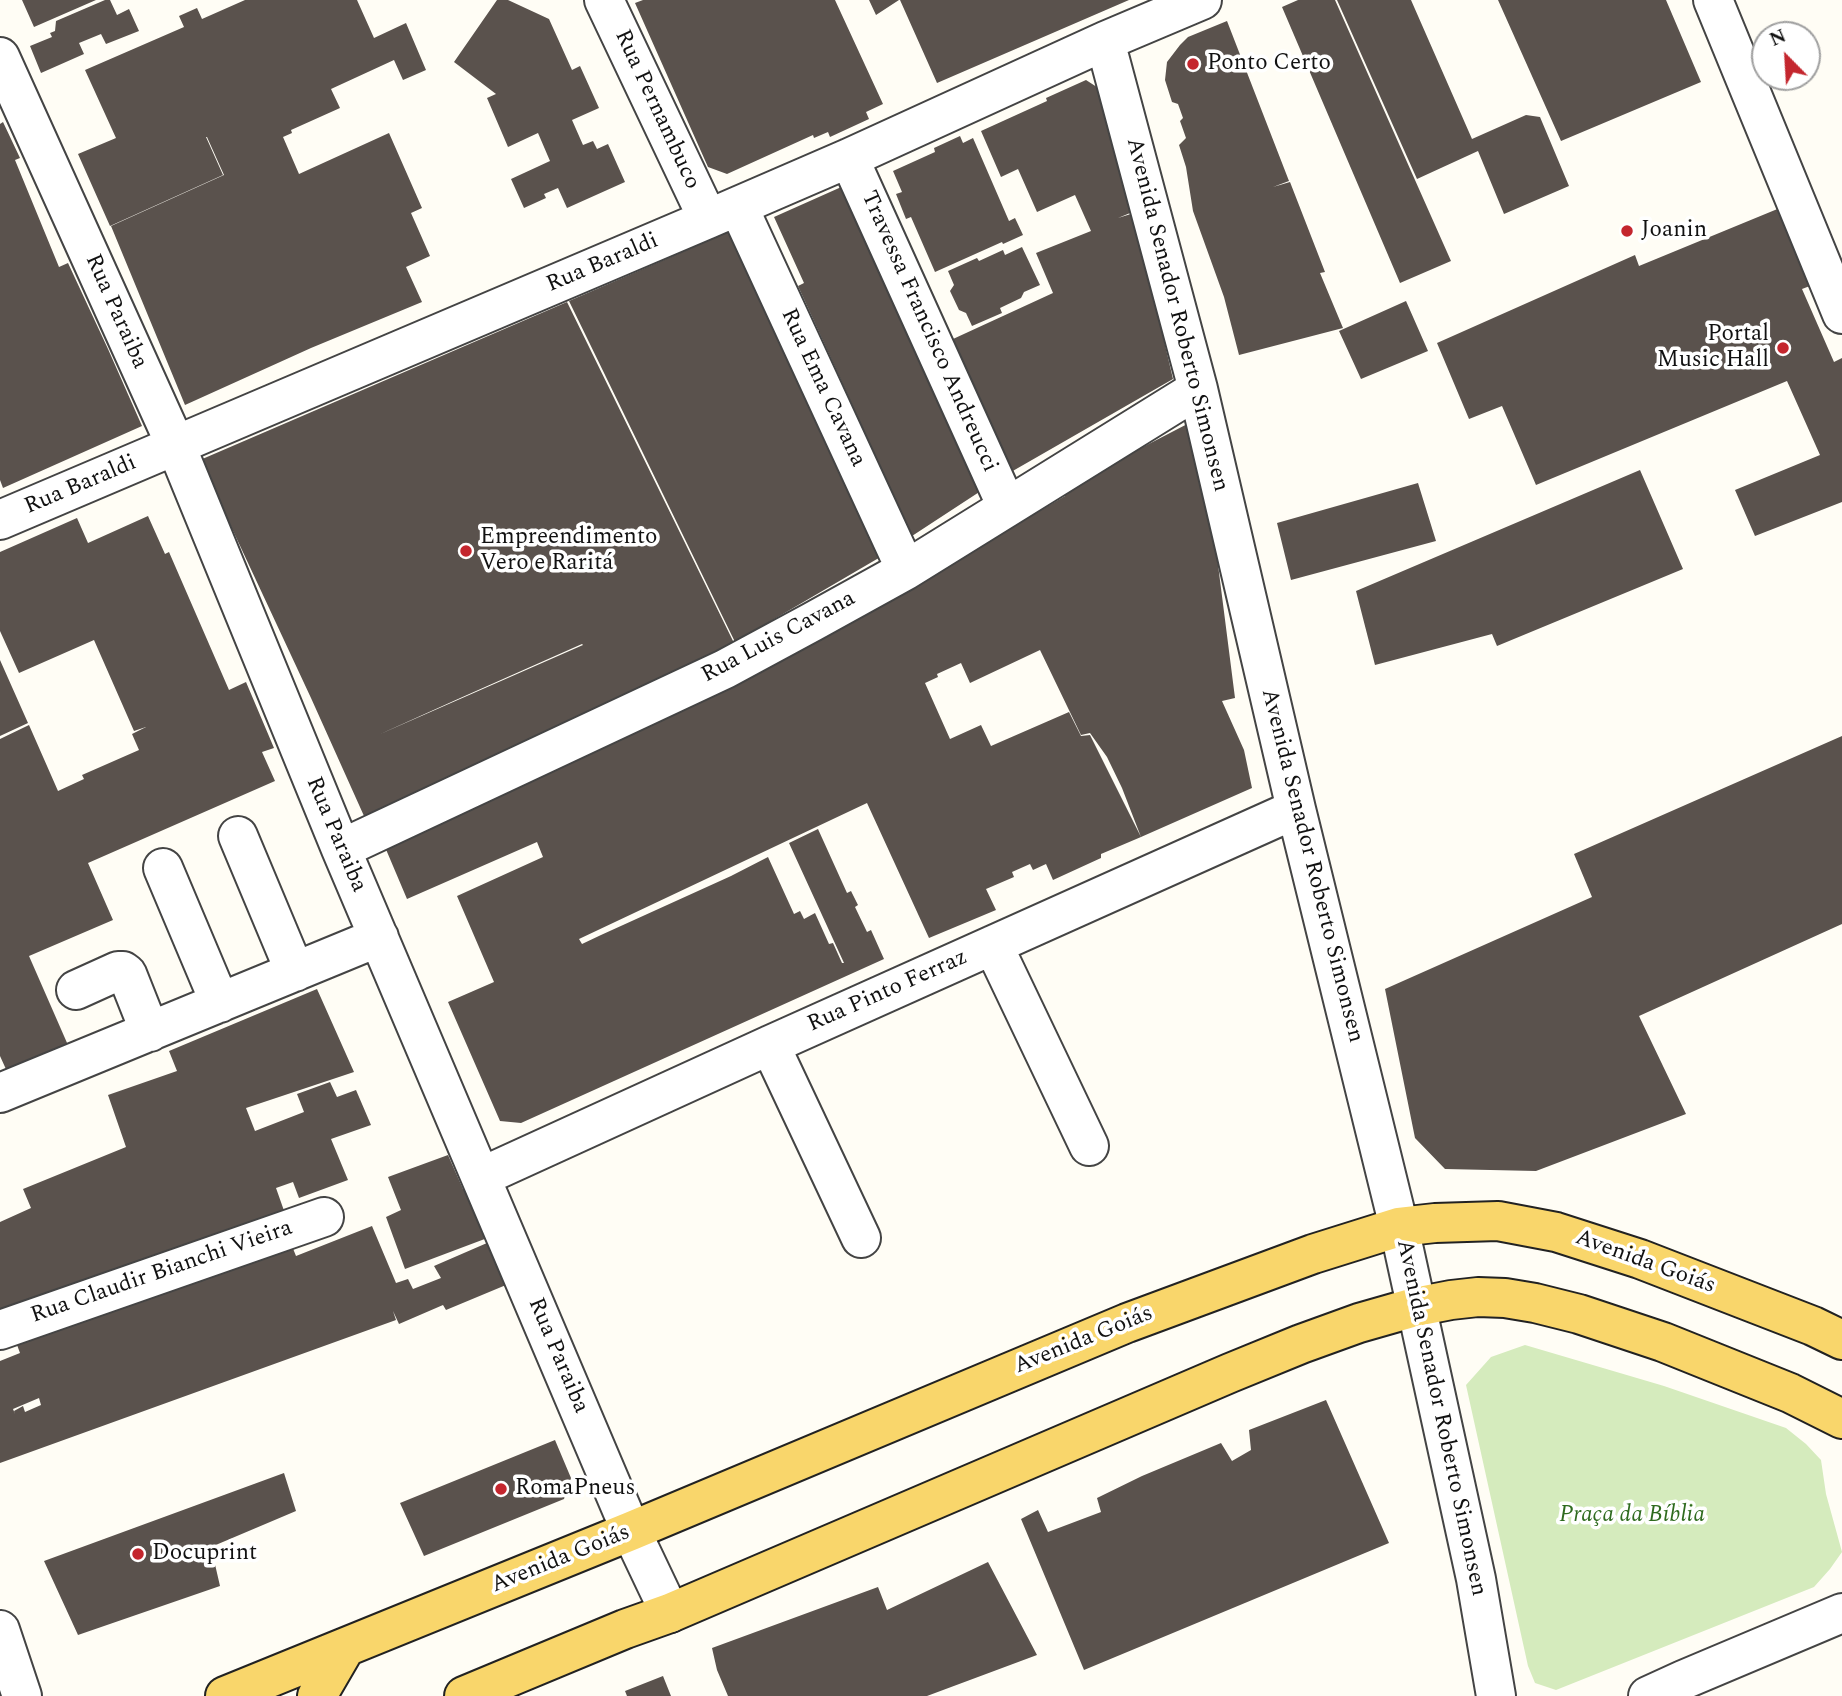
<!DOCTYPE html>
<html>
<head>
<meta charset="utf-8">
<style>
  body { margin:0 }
  #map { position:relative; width:1842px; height:1696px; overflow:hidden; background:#fffdf5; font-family:Spectral,serif }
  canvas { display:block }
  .north { position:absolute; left:1751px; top:21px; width:70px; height:70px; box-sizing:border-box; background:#fff; border:2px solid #a0a0a0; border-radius:50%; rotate:336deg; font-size:19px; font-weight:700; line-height:28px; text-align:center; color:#111 }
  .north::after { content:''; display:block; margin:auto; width:24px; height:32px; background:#c4262e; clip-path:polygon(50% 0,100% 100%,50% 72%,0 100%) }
</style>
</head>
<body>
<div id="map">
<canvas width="1842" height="1696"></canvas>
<div class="north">N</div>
</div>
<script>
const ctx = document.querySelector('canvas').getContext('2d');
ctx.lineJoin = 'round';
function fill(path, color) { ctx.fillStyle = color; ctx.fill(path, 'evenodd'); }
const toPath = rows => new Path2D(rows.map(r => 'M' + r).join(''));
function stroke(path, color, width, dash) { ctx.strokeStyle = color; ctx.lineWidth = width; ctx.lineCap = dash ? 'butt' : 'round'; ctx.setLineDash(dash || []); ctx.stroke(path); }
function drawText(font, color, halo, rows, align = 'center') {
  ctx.font = font + ' Spectral,serif'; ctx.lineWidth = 7; ctx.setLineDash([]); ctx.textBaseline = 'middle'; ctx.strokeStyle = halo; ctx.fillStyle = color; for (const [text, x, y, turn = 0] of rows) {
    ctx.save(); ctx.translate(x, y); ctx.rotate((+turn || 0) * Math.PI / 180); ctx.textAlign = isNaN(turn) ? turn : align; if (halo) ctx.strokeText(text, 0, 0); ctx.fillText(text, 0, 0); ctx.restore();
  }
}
fill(toPath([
  [1525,1345,1664,1386,1786,1428,1806,1444,1821,1460,1826,1494,1842,1552,1830,1569,1814,1587,1556,1690,1535,1683,1528,1666,1466,1385,1491,1357]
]), '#d5ebbd');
fill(toPath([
  [22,0,96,0,34,27],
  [105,0,110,0,117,15,129,9,139,31,106,44,101,34,79,43,84,54,41,73,30,46,52,37,50,33,55,31,56,21],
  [245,0,357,0,374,38,406,23,426,70,403,80,394,60,331,89,340,108,291,130,292,133,283,137,299,174,389,133,422,208,411,213,430,256,406,267,422,302,311,348,185,405,111,226,224,175,207,137,206,137,223,175,110,226,78,154,116,138,85,70,184,27,179,16,197,8,202,19],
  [497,0,508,0,549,19,572,70,580,66,599,108,572,120,583,145,593,141,597,149,608,144,625,182,567,208,558,188,544,194,546,198,524,208,511,179,550,161,538,133,508,147,487,98,496,94,454,62],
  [643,0,835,0,883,104,866,112,869,119,830,137,828,132,814,138,813,135,727,174,708,167,635,3],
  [869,0,899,0,876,15],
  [900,0,1129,0,937,83],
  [1298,0,1335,0,1451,261,1400,283,1282,7],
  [1337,0,1411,0,1472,139,1526,115,1540,117,1569,186,1504,214,1478,151,1417,179],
  [1498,0,1666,0,1701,82,1561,141],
  [1227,21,1289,181,1273,187,1290,182,1325,272,1320,273,1343,328,1239,355,1224,297,1193,211,1186,167,1179,145,1186,138,1180,121,1183,118,1178,104,1172,102,1165,80,1167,62,1180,45,1188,37],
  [1086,80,1103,91,1135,211,1118,218,1134,213,1173,379,1011,472,953,339,1053,293,1036,253,1091,231,1075,195,1037,212,1018,169,1001,177,981,131,1047,101,1046,98],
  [3,122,20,158,15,160,59,267,68,263,108,349,142,426,3,488,0,480,0,124],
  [960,136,963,143,973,138,1009,221,1015,218,1023,235,1003,244,1002,242,935,272,911,217,906,219,896,194,902,192,893,171,935,152,934,148],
  [857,180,993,483,912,536,798,286,804,283,774,217],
  [1792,203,1823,281,1802,289,1834,362,1842,358,1842,502,1755,536,1735,490,1820,455,1787,381,1536,485,1502,406,1469,419,1437,343,1635,255,1639,266],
  [740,227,889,552,735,642,569,301],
  [1022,247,1040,285,1024,292,1021,298,1000,308,1002,313,972,326,966,313,959,310,950,291,954,285,948,271,977,258,979,261,1003,250,1005,255],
  [1406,301,1428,351,1361,379,1339,331],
  [567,302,734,643,609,706,364,816,311,698,200,460],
  [582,644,583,645,378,735,458,699],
  [1195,420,1211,510,1235,698,1222,701,1244,750,1252,788,1141,837,1122,788,1107,757,1090,733,1081,735,1040,650,970,683,961,663,937,674,938,677,925,683,950,739,981,725,991,746,1069,712,1081,736,1090,735,1141,837,1101,854,1101,858,1053,880,1046,864,1033,870,1030,864,1012,872,1014,877,986,889,996,910,929,938,867,803,579,939,582,944,601,935,731,876,768,857,794,914,800,911,804,919,815,913,829,944,833,943,842,963,844,963,789,843,818,829,847,893,851,891,858,905,855,907,867,932,871,930,884,959,521,1123,500,1121,448,1002,494,982,457,896,543,857,537,842,407,899,382,840,894,597,1065,496,1062,489],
  [1640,470,1683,569,1497,646,1492,634,1375,665,1356,591],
  [1418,483,1436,541,1291,580,1277,523],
  [148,516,165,554,169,552,229,690,246,682,274,748,262,752,275,781,88,863,113,920,29,956,71,1052,10,1078,0,1056,0,739,29,725,58,791,84,779,82,775,139,750,132,734,146,727,134,731,94,640,19,673,0,631,0,552,77,518,88,543],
  [0,660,28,723,0,736],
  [1842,736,1842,924,1639,1016,1686,1114,1536,1171,1445,1169,1415,1138,1385,989,1592,897,1574,854],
  [317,989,354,1072,246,1108,255,1131,304,1112,297,1094,330,1082,337,1097,356,1090,371,1125,331,1139,348,1180,299,1198,293,1182,276,1188,288,1222,0,1318,0,1222,31,1208,23,1189,126,1147,108,1095,177,1071,169,1051],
  [448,1155,463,1189,469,1187,490,1237,405,1269,386,1217,401,1210,388,1177],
  [372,1226,396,1283,408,1279,413,1289,441,1278,434,1266,487,1243,506,1285,446,1310,443,1305,399,1324,393,1311,396,1320,0,1463,0,1361,20,1353,13,1334,288,1236,296,1256],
  [39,1398,41,1405,25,1412,23,1406,14,1411,15,1414,13,1409],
  [1326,1400,1389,1543,1084,1670,1021,1519,1038,1510,1048,1532,1101,1512,1097,1498,1142,1476,1221,1443,1232,1461,1251,1450,1249,1430],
  [555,1440,571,1478,564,1499,424,1556,400,1503],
  [284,1473,296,1511,211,1547,220,1586,78,1635,44,1561],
  [988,1562,1037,1655,927,1696,728,1696,717,1670,712,1648,878,1587,887,1610],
  [663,1676,671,1696,627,1696,625,1691]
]), '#5a524d');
const minor = toPath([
  [604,0,708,219],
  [1713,0,1842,314],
  [1105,41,1198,389,1296,809,1399,1227,1476,1579,1496,1696],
  [0,57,176,446,341,849,631,1531,670,1613],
  [849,158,1007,507],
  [738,206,906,570],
  [0,520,708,219,849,158,1105,41,1202,0],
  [238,836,295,972],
  [341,849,725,669,812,622,906,570,1198,389],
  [163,868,220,1003],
  [993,945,1089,1146],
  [76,990,118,971,123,971,127,974,150,1032],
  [770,1045,861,1238],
  [0,1093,379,937],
  [481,1177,770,1045,1296,809],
  [0,1330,324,1217],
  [0,1630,22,1696],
  [1648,1696,1683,1680,1842,1613]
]);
const major = toPath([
  [225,1696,631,1531,1127,1323,1313,1254,1399,1227,1435,1223,1498,1221,1556,1232,1640,1259,1813,1326,1842,1340],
  [317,1696,345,1648],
  [464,1696,625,1629,670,1613,1230,1373,1301,1344,1359,1323,1415,1307,1451,1300,1478,1297,1505,1298,1535,1303,1579,1314,1663,1342,1790,1393,1842,1419]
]);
stroke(minor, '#444', 42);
stroke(major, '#222', 42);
stroke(minor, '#fff', 38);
stroke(major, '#f9d66b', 38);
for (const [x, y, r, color] of [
  [1193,64,7,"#c4262e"],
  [1627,231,7,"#c4262e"],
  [1783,348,7,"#c4262e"],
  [466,551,7,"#c4262e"],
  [501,1489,7,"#c4262e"],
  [138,1554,7,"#c4262e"]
]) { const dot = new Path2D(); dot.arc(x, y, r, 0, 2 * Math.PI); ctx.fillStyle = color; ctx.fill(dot); stroke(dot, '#fff', 2.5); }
drawText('23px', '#111', '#fff', [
  ["Ponto Certo",1207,64],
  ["Joanin",1641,231],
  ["Portal",1769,335,"right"],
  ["Music Hall",1769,361,"right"],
  ["Empreendimento",480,538],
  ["Vero e Raritá",480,564],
  ["RomaPneus",515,1489],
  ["Docuprint",152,1554]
], 'left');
drawText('23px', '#111', '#fff', [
  ["Rua Pernambuco",656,110,65],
  ["Rua Baraldi",603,264,-23],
  ["Rua Paraiba",115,312,66],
  ["Avenida Senador Roberto Simonsen",1176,315,76],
  ["Travessa Francisco Andreucci",928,332,66],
  ["Rua Ema Cavana",822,388,65],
  ["Rua Baraldi",81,486,-23],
  ["Rua Luis Cavana",779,638,-28],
  ["Rua Paraiba",335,835,67],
  ["Avenida Senador Roberto Simonsen",1311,866,76],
  ["Rua Pinto Ferraz",888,992,-24],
  ["Avenida Goiás",1645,1263,20],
  ["Rua Claudir Bianchi Vieira",162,1273,-19],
  ["Avenida Goiás",1084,1341,-22],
  ["Rua Paraiba",557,1356,67],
  ["Avenida Senador Roberto Simonsen",1440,1418,78],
  ["Avenida Goiás",561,1560,-22]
]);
drawText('italic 23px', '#2f6b1f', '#fff', [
  ["Praça da Bíblia",1632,1516]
]);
</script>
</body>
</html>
